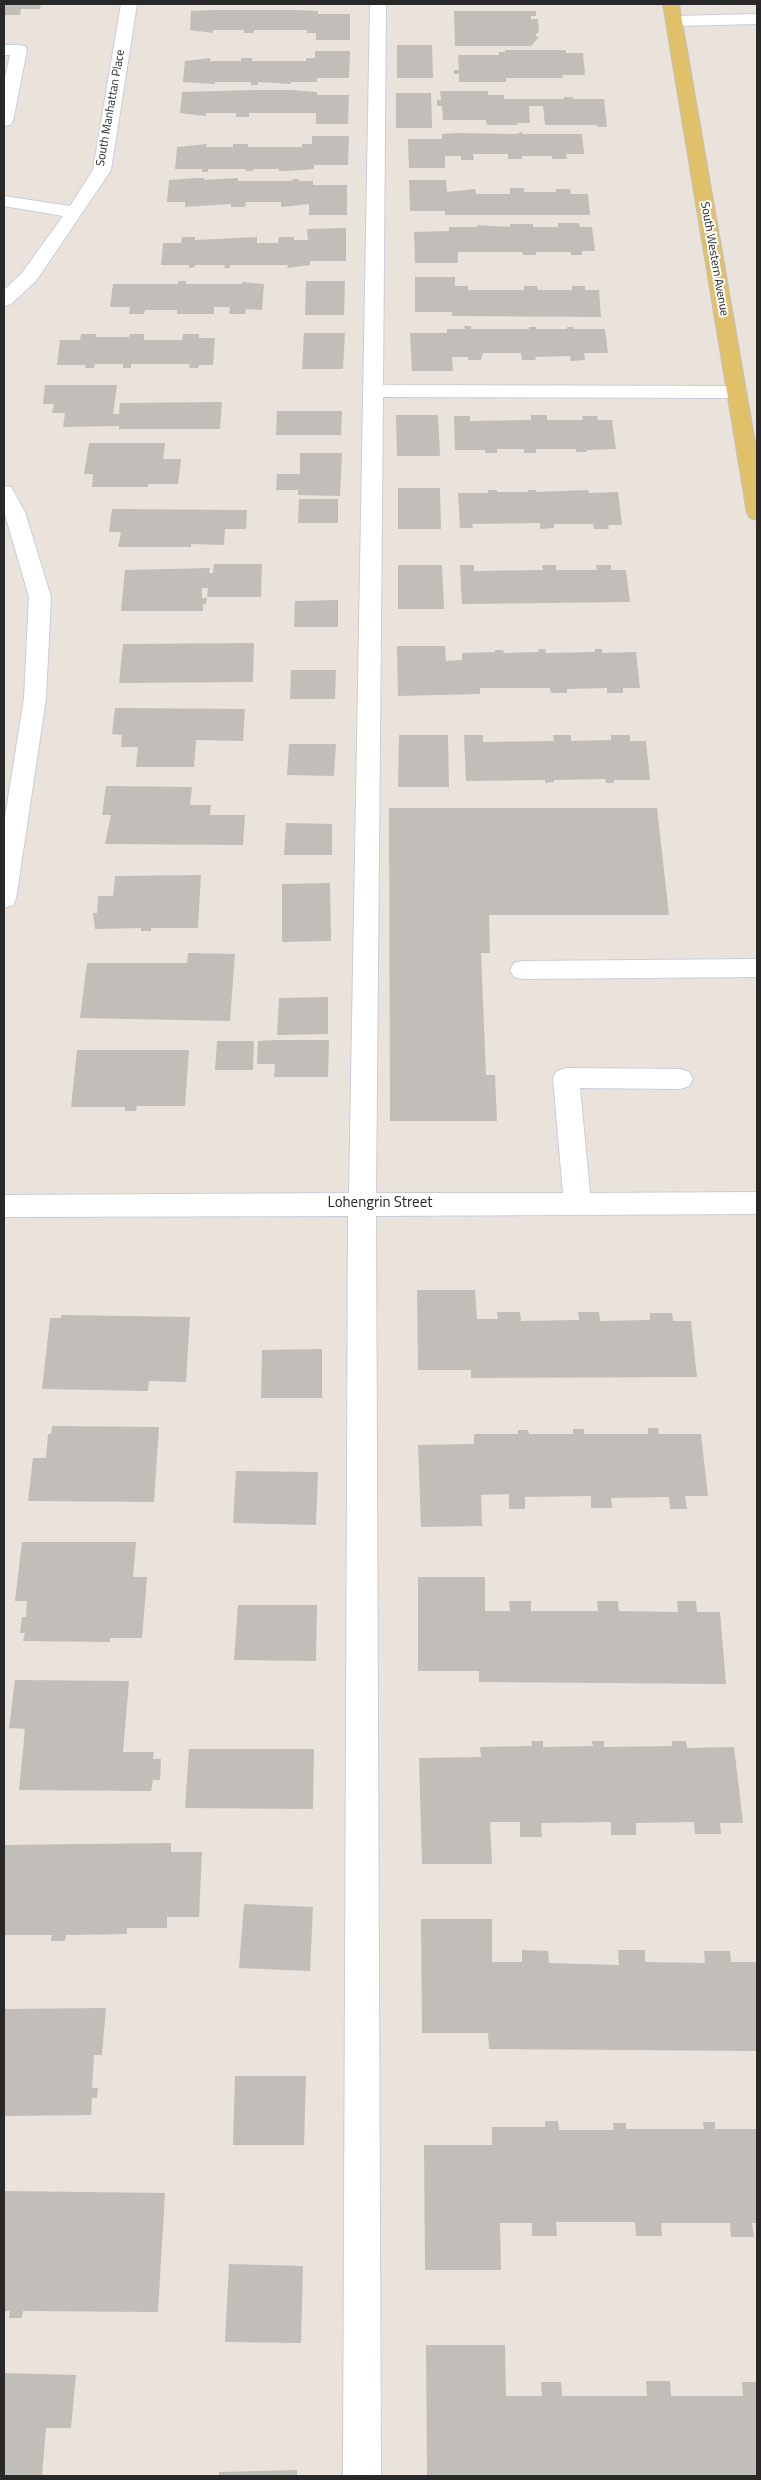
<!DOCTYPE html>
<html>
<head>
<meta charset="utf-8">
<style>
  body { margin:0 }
  #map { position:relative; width:761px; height:2480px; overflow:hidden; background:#e9e3dc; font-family:"Titillium Web",sans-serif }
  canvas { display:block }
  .frame { position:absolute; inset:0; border:5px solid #282828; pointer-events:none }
</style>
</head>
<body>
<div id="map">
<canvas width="761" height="2480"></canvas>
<div class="frame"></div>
</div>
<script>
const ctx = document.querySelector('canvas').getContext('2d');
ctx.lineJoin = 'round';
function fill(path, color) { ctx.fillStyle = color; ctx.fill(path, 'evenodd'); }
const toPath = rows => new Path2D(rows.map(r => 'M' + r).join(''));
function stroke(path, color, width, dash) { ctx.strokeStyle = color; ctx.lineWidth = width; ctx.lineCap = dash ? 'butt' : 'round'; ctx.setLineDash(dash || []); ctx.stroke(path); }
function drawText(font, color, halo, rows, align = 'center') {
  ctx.font = font + ' "Titillium Web",sans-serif'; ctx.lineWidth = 4; ctx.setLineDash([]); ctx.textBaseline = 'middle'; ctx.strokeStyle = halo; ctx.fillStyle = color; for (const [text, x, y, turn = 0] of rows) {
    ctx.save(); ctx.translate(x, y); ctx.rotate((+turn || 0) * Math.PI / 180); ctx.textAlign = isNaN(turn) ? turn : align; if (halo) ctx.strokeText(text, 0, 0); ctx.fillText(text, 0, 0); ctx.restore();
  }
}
fill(toPath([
  [4,4,41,4,40,9,21,9,20,15,4,15],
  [216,10,295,10,318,11,318,14,350,14,350,40,316,40,316,33,307,33,307,30,254,30,254,33,244,33,244,30,213,30,213,33,190,30,191,11],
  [454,11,536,11,536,16,531,16,531,19,538,19,539,31,535,36,539,37,531,46,455,46],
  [397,45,432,45,433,78,397,78],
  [505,50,566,50,566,53,583,53,585,75,562,75,563,78,506,78,506,82,459,82,459,74,454,74,454,70,459,70,458,55,499,55,499,52,505,52],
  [315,51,350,51,349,78,317,78,317,82,291,82,291,84,258,82,258,85,251,85,251,82,215,82,215,84,183,82,185,61,210,58,210,61,241,61,241,58,252,58,252,61,306,61,306,58,315,58],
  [252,90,291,90,317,92,317,95,349,95,348,124,316,124,316,113,249,113,249,117,236,117,236,113,206,113,206,116,180,113,182,92],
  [440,91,488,91,488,95,504,95,504,99,564,99,564,97,573,97,573,99,604,99,607,127,597,127,597,125,545,125,543,106,529,106,530,123,517,123,518,125,487,125,486,120,443,120,442,106,437,106,437,100,441,100],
  [396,93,431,93,432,128,396,128],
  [522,132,522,134,582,134,584,154,566,154,567,159,552,159,552,156,522,156,522,159,508,159,508,154,473,154,474,160,461,160,461,156,445,156,445,168,409,168,408,139,442,139,442,134,456,133,516,134],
  [312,136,349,136,348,165,314,165,314,169,287,171,279,171,279,169,253,169,253,171,246,171,246,169,208,169,208,172,202,172,202,169,175,169,177,147,207,144,206,147,233,147,233,144,248,144,248,147,302,147,302,144,312,144],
  [197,178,204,178,204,180,238,178,238,181,292,181,293,179,299,179,299,181,313,181,313,185,347,185,347,215,309,215,309,204,281,207,281,202,246,202,245,207,231,207,231,204,185,207,185,202,167,202,169,180],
  [409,180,446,180,447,192,475,189,476,194,510,194,510,188,524,188,524,192,556,192,556,189,570,189,571,194,588,194,590,215,445,215,445,211,410,211],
  [558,223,579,223,580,227,592,227,595,251,582,251,582,255,571,255,571,252,536,252,536,255,523,255,522,252,458,252,458,263,415,263,414,232,449,231,449,227,477,227,477,225,510,227,510,224,533,224,533,227,558,227],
  [346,228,346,261,310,261,310,265,287,268,288,265,230,265,230,268,224,268,225,265,195,265,195,267,189,268,189,265,161,265,163,243,181,243,182,237,195,237,195,240,257,237,257,243,278,243,279,237,294,237,294,240,308,240,307,229],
  [415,277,455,277,455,286,468,286,468,290,524,290,524,286,537,286,538,290,572,290,572,286,585,286,585,290,599,290,601,317,452,316,452,312,415,312],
  [178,281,186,281,186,284,242,284,242,282,264,284,262,310,246,309,245,314,229,314,230,307,214,307,214,314,177,314,177,310,145,310,144,314,129,314,130,307,110,307,113,284,178,284],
  [306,281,345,281,344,315,305,315],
  [464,326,471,326,471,329,529,329,529,327,536,327,536,329,567,329,567,327,573,327,573,329,605,329,608,353,584,353,585,360,571,361,570,356,535,357,536,360,522,360,521,353,483,353,481,360,468,360,468,357,452,357,453,371,412,371,410,333,447,333,447,329,465,329],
  [304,333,345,333,343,369,302,369],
  [81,334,96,334,96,337,129,337,130,334,144,334,144,340,182,340,183,334,199,334,199,338,215,338,213,365,199,365,198,368,189,368,190,364,131,364,131,368,123,368,123,364,95,364,94,368,85,368,86,365,57,365,60,340,80,340],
  [45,385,117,385,113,414,119,414,120,403,222,402,220,429,119,429,119,426,63,427,65,413,52,413,54,404,43,404],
  [277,411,342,411,341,435,276,435],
  [396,415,438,415,440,456,397,456],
  [531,415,547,415,547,420,583,420,582,416,597,416,598,420,612,420,616,449,587,450,587,452,576,452,576,449,536,449,536,453,524,453,524,449,497,449,497,453,485,453,485,450,455,450,454,416,470,416,470,421,531,420],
  [89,443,165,443,163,459,181,459,178,484,148,484,148,487,92,487,93,474,84,474],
  [300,453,342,453,340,496,298,495,298,490,276,490,277,474,300,474],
  [398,488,440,488,441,529,398,529],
  [488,490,497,490,497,492,528,492,528,490,536,490,536,492,588,490,589,493,618,492,622,525,608,525,609,529,594,529,593,524,554,524,554,528,540,529,540,523,472,524,473,528,460,528,458,493,488,493],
  [299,499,338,499,338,523,298,523],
  [112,509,247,510,246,529,225,529,224,545,191,544,191,547,118,547,121,532,109,532],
  [214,564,262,564,261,597,207,597,208,588,202,588,202,598,207,598,206,604,203,604,203,611,121,611,125,570,210,568,209,573,213,573],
  [398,565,442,565,444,609,398,609],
  [460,565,474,565,474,571,543,570,542,565,556,565,556,570,597,570,596,565,611,565,611,570,626,570,630,602,462,604],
  [338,600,338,627,294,627,295,601],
  [254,643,253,682,119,683,123,644],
  [397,646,445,646,446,661,462,660,462,653,495,652,495,650,503,650,504,653,539,652,538,649,545,649,546,653,595,652,595,649,602,649,602,653,636,652,640,688,623,688,623,693,607,693,607,688,567,689,567,693,551,693,550,688,480,688,480,694,398,696],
  [291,670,336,670,335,699,290,699],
  [115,708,245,709,243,741,196,740,194,767,136,767,138,747,121,747,122,735,112,734],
  [399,735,448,735,449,787,398,787],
  [464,735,483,735,483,742,554,741,553,735,571,735,571,741,611,740,611,735,630,735,630,741,646,741,650,780,614,780,614,783,606,783,605,779,554,780,554,782,545,783,545,780,466,781],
  [289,744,336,744,334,776,287,775],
  [106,786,192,787,190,805,211,805,210,815,245,815,243,845,105,844,111,815,102,815],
  [389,808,657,808,669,915,489,915,490,953,481,953,486,1075,495,1075,497,1121,390,1121],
  [286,823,332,824,332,855,284,855],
  [201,875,198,928,151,928,151,931,141,931,141,928,95,929,93,913,97,913,98,896,113,896,115,876],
  [330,883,331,941,282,942,282,884],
  [188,953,235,954,230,1021,80,1018,87,963,187,963],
  [328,997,328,1034,277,1035,279,998],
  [276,1040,329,1040,328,1077,274,1077,275,1064,257,1064,258,1041],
  [217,1041,254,1041,253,1070,215,1070],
  [77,1050,189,1050,185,1106,137,1106,136,1111,125,1111,125,1107,71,1107],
  [417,1290,475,1290,477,1319,498,1319,497,1312,520,1312,521,1321,579,1320,578,1312,599,1312,600,1321,650,1320,650,1313,672,1313,673,1321,691,1321,697,1377,471,1378,471,1370,418,1370],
  [61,1315,190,1317,186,1382,149,1381,148,1391,42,1389,50,1318,61,1318],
  [322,1349,322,1398,261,1398,262,1350],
  [52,1426,159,1427,154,1502,28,1501,33,1458,46,1458,48,1434,51,1434],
  [648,1428,658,1428,659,1434,701,1434,708,1496,685,1496,687,1509,670,1509,669,1497,611,1498,612,1508,591,1508,591,1496,525,1497,525,1509,509,1509,509,1494,481,1495,482,1526,421,1527,418,1445,474,1444,474,1434,518,1434,518,1430,528,1430,529,1434,573,1434,573,1429,584,1429,584,1434,648,1434],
  [236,1471,318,1472,316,1525,233,1523],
  [22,1542,136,1542,133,1577,147,1577,142,1638,110,1638,110,1642,23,1641,25,1633,20,1633,22,1617,26,1617,27,1601,15,1601],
  [418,1577,485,1577,485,1611,510,1611,509,1601,531,1601,531,1611,598,1611,597,1601,618,1601,619,1611,678,1612,677,1601,696,1601,697,1612,720,1612,726,1684,479,1682,479,1671,418,1671],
  [238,1605,317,1605,316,1661,234,1660],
  [15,1680,129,1681,123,1752,154,1752,153,1759,161,1759,160,1780,153,1780,151,1791,19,1790,25,1729,9,1728],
  [531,1741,543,1741,543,1747,593,1746,592,1741,604,1741,604,1747,672,1746,672,1741,686,1741,687,1748,734,1747,743,1823,720,1823,721,1834,695,1834,694,1822,636,1823,636,1835,611,1835,611,1822,541,1823,542,1837,520,1837,520,1822,490,1822,492,1864,422,1864,419,1758,481,1757,480,1747,532,1746],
  [189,1749,314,1749,313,1809,185,1808],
  [171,1843,171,1852,202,1852,199,1917,167,1917,167,1928,127,1928,127,1934,66,1935,65,1941,51,1941,52,1935,4,1935,4,1845],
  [244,1904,313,1907,310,1971,239,1968],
  [421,1919,492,1919,492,1962,522,1962,522,1950,548,1951,549,1963,619,1965,618,1950,645,1950,645,1962,705,1963,704,1951,730,1951,731,1962,757,1962,757,2051,489,2049,488,2033,422,2033],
  [106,2008,102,2055,94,2055,92,2088,98,2088,97,2098,92,2098,91,2115,4,2116,4,2009],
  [235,2076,306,2076,304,2145,233,2145],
  [545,2121,558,2121,559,2130,614,2130,613,2123,626,2123,626,2129,704,2129,703,2122,715,2122,715,2129,757,2129,757,2223,752,2223,754,2237,731,2237,730,2223,661,2223,662,2236,636,2236,635,2222,556,2222,557,2236,532,2236,532,2223,500,2223,501,2270,425,2270,424,2145,492,2145,492,2127,545,2127],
  [4,2191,165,2193,158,2312,23,2311,22,2318,9,2318,10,2311,4,2311],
  [229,2264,303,2266,301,2343,225,2342],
  [426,2345,505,2345,506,2396,542,2396,541,2382,561,2382,562,2396,647,2396,646,2381,670,2381,671,2396,743,2396,742,2382,757,2382,757,2476,427,2476],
  [4,2373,76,2375,71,2428,46,2428,42,2476,4,2476],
  [297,2470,297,2476,219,2476,219,2472]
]), '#c1bdb8');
const minor = toPath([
  [121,4,137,4,111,170,36,281,11,304,4,306,4,290,22,273,63,216,4,206,4,196,70,206,93,170,121,4],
  [370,4,386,4,383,385,737,386,744,388,747,392,744,396,737,398,383,397,376,1193,563,1193,553,1078,557,1071,566,1068,680,1069,689,1072,693,1079,689,1086,680,1089,580,1088,590,1193,757,1192,757,1214,376,1216,381,2476,343,2476,348,1216,4,1217,4,1195,349,1193,370,4],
  [757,14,757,24,674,26,668,24,666,21,668,18,674,16,757,14],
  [4,45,19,45,25,46,27,50,13,121,10,125,4,126,4,82,10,55,4,55,4,45],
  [4,486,11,487,25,512,51,597,46,698,16,899,13,905,4,908,4,824,24,698,29,597,4,511,4,486],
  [757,959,757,977,523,979,514,977,510,970,514,963,523,961,757,959]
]);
const major = toPath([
  [663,4,679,4,757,454,757,520,750,518,747,513,663,4]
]);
stroke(minor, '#cacdd9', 2);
stroke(major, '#c3c3c3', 2);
fill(minor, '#fff');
fill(major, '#e0c16a');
drawText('12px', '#282828', '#fff', [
  ["South Manhattan Place",111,108,-80],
  ["South Western Avenue",714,259,80]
]);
drawText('15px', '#282828', '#fff', [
  ["Lohengrin Street",380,1203]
]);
</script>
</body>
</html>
